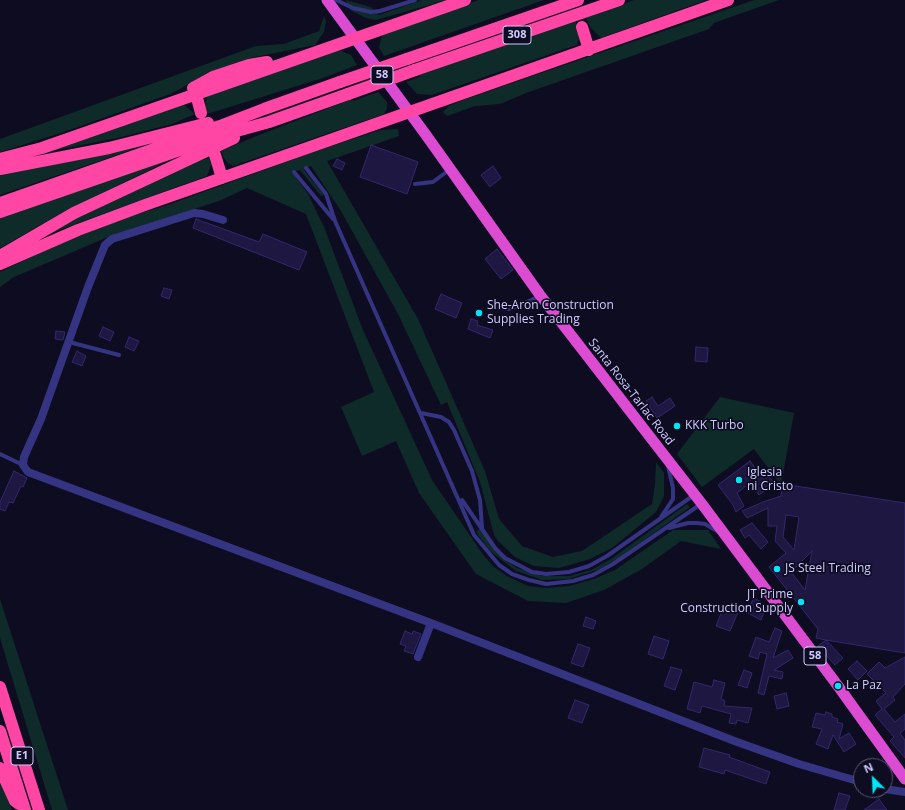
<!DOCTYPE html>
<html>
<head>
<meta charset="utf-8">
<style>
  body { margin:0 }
  #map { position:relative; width:905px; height:810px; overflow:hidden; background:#0e0c20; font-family:"Open Sans",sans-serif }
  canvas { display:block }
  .north { position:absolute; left:853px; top:758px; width:40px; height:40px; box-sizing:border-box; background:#0e0c20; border:1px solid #5b5879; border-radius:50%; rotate:336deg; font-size:11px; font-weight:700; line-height:16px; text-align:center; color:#cfcbff }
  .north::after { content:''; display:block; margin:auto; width:14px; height:18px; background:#00e6f6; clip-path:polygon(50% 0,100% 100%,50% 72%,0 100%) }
</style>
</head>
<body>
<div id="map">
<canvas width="905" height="810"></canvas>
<div class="north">N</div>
</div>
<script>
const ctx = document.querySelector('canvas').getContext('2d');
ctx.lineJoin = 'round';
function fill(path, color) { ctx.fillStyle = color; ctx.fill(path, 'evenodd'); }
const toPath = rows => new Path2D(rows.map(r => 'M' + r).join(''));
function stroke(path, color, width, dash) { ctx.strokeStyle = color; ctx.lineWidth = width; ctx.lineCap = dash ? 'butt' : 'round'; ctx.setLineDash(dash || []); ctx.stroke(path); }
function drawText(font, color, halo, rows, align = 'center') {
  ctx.font = font + ' "Open Sans",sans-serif'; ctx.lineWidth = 3.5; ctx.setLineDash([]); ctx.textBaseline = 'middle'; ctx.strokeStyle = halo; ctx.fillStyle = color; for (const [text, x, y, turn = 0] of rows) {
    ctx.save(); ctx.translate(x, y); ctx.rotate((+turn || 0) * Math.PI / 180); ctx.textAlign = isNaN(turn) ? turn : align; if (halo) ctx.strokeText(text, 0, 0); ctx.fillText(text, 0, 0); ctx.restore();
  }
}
fill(toPath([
  [346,0,371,7,379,15,422,0,447,0,376,20,366,18,350,10],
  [479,0,544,0,384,56,379,47,382,35],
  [634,0,706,0,601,38,590,27,586,18],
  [754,0,779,0,714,23,709,29,526,93,500,104,475,106,447,116,443,112,449,106,463,100],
  [324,16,326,21,324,32,315,45,250,58,207,73,173,93,61,133,0,152,0,139,256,46,284,44,319,31],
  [576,21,579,39,577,45,571,47,432,95,417,94,406,82,420,77,419,75],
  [339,50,351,55,357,65,323,78,207,114,205,103,208,93],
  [378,92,387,102,387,109,384,114,233,166,228,163,224,158,221,151,254,137,352,99,353,101],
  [182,103,195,114,172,124,122,137,22,157],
  [398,129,399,136,327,161,418,319,485,471,499,519,522,546,553,557,582,551,652,504,655,484,656,462,664,473,664,496,656,512,612,548,590,559,559,568,534,566,515,557,498,541,494,535,480,482,447,402,441,405,398,314,341,211,311,166,303,169,324,195,321,196,300,170,292,172,308,194,324,227,363,330,432,480,484,556,494,567,507,576,528,586,546,588,569,586,594,579,615,570,673,530,708,530,721,549,681,541,642,569,604,590,566,603,528,601,476,574,419,493,396,441,362,456,341,407,374,392,306,214,247,188,219,201,108,237,14,277,0,287,0,272,58,244,131,216,165,206,316,151,381,130],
  [168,137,111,157,0,195,0,172],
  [178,156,67,210,0,248,0,218],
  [209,158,211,166,207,176,67,227,35,240,75,219,194,162],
  [720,397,794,413,781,485,754,449,702,487,677,454],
  [687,504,690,507,622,556,600,569,569,579,542,580,516,571,490,551,476,532,480,528,504,559,517,568,541,576,569,576,591,570,611,559],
  [0,599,68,810,52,810,0,638],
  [0,776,5,788,12,810,0,810]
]), '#0e2b29');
const building = toPath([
  [371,145,418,162,407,194,360,177,371,145],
  [337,159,345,163,342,170,333,166,337,159],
  [493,166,501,178,490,187,481,175,493,166],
  [196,219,259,242,263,234,307,252,299,270,193,228,196,219],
  [497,249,513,270,501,279,485,259,497,249],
  [164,288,172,290,169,299,161,296,164,288],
  [441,294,462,303,456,318,435,309,441,294],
  [471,319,478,321,477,325,493,330,490,338,468,329,471,319],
  [103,327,114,332,110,341,99,336,103,327],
  [56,331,65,332,63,340,55,339,56,331],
  [129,337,139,341,134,351,125,347,129,337],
  [696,347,708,348,707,362,695,361,696,347],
  [77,351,86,356,82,366,72,362,77,351],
  [652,397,658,406,670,398,675,406,657,418,646,401,652,397],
  [750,461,764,480,769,476,775,484,759,495,750,483,737,493,744,506,736,512,733,505,718,485,750,461],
  [14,471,27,478,23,487,21,486,13,503,9,502,5,511,0,509,0,502,14,471],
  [783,484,905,503,905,653,826,640,843,658,835,665,818,646,826,640,816,638,818,629,769,567,786,553,775,541,777,526,768,526,768,508,747,518,742,511,763,502,781,496,783,484],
  [786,515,799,517,794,550,783,537,786,515],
  [812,551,805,590,791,572,812,551],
  [752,523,768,542,761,549,749,535,745,538,740,530,752,523],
  [754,598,761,602,760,604,766,607,761,620,746,612,754,598],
  [724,606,738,612,730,631,716,626,724,606],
  [586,617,596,621,593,629,583,626,586,617],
  [775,628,782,631,773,658,788,650,793,658,774,670,783,672,782,679,769,676,764,695,758,693,767,654,760,652,758,659,749,656,756,637,769,642,775,628],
  [405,631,412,634,413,631,421,634,413,654,404,651,406,646,400,644,405,631],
  [654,636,669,641,663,659,648,654,654,636],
  [578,644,590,648,583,667,571,663,578,644],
  [905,657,905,684,893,697,895,700,884,709,895,722,905,714,905,729,900,733,905,740,905,758,890,741,894,737,875,715,882,709,876,701,886,693,867,674,879,662,885,668,905,657],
  [857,661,867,671,858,680,848,669,857,661],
  [671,667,682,670,675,690,664,686,671,667],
  [744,670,752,673,747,688,738,685,744,670],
  [714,680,725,683,721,699,725,701,724,706,752,708,748,723,737,720,736,724,729,723,731,714,702,706,700,713,687,709,694,682,712,687,714,680],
  [786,693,789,706,777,709,774,696,786,693],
  [575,700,589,705,582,723,568,718,575,700],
  [826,712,832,714,832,717,838,719,837,722,843,724,839,739,849,733,856,744,844,752,833,735,828,749,816,744,822,729,812,727,816,713,825,715,826,712],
  [704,748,730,755,729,757,770,772,766,784,725,770,724,774,699,767,704,748],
  [839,793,850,796,845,810,834,810,839,793],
  [879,799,887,810,864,810,879,799]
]);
fill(building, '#1e1742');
stroke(building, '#33286f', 1);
stroke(toPath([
  [336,0,353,8,371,12,380,11,415,0],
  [306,168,326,194,335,221,474,535,499,565,512,574,529,580,546,584,573,581,593,575,613,564,701,504],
  [294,172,333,219],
  [415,184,433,182,449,170],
  [499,308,511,309,540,296],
  [69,342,119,355],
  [421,413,441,417,449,422,454,430,472,471,480,500,482,528],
  [0,454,23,465],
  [462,500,495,548,505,558,532,572,546,574,569,572,589,566,607,556,694,495],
  [661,517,673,499,673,488,668,466],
  [669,528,688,523,697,523,705,524,717,531]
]), '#353482', 4);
stroke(toPath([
  [223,220,203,214,194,213,112,239,105,245,88,287,41,419,24,457,23,465,28,472,431,623,737,742,799,764,861,782],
  [418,657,431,623],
  [885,789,905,792]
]), '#353482', 8);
stroke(toPath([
  [327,0,426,135,540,295,702,504,838,686,905,779]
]), '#dc4cd2', 11);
stroke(toPath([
  [582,27,589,50],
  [407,59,578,0],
  [415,70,619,0],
  [193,88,213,77,249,65,267,62],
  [196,94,201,113],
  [215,155,222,178],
  [0,159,42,148,465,0],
  [0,169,109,148,208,123],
  [0,203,220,126,264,109,340,82],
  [0,212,226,134,269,122,348,94],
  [0,256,74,213,234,138],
  [0,264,78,230,145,205,728,0],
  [0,687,39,810],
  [0,731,25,810],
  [0,768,15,801,19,804]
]), '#ff46a5', 12);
stroke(toPath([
  [340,82,407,59],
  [348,94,415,70]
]), '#ff46a5', 12);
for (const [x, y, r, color] of [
  [479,313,4,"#00e6f6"],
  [677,426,4,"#00e6f6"],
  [739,480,4,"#00e6f6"],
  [777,569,4,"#00e6f6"],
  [801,602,4,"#00e6f6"],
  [838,686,4,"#00e6f6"]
]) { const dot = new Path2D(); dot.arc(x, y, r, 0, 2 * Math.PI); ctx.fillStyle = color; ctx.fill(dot); stroke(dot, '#0e0c20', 1.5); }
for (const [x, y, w] of [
  [517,35,28],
  [382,75,22],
  [815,656,22],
  [22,756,22]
]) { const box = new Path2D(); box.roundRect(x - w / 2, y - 9, w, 18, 3); ctx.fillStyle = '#0e0c20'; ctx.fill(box); stroke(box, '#cfcbff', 1); }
drawText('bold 11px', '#cfcbff', null, [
  ["308",517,35],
  ["58",382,75],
  ["58",815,656],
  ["E1",22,756]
]);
drawText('12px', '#cfcbff', '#0e0c20', [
  ["She-Aron Construction",487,306],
  ["Supplies Trading",487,320],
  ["KKK Turbo",685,426],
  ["Iglesia",747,473],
  ["ni Cristo",747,487],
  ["JS Steel Trading",785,569],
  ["JT Prime",793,595,"right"],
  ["Construction Supply",793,609,"right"],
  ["La Paz",846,686]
], 'left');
drawText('12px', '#cfcbff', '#0e0c20', [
  ["Santa Rosa-Tarlac Road",631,392,52]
]);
</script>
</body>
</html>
